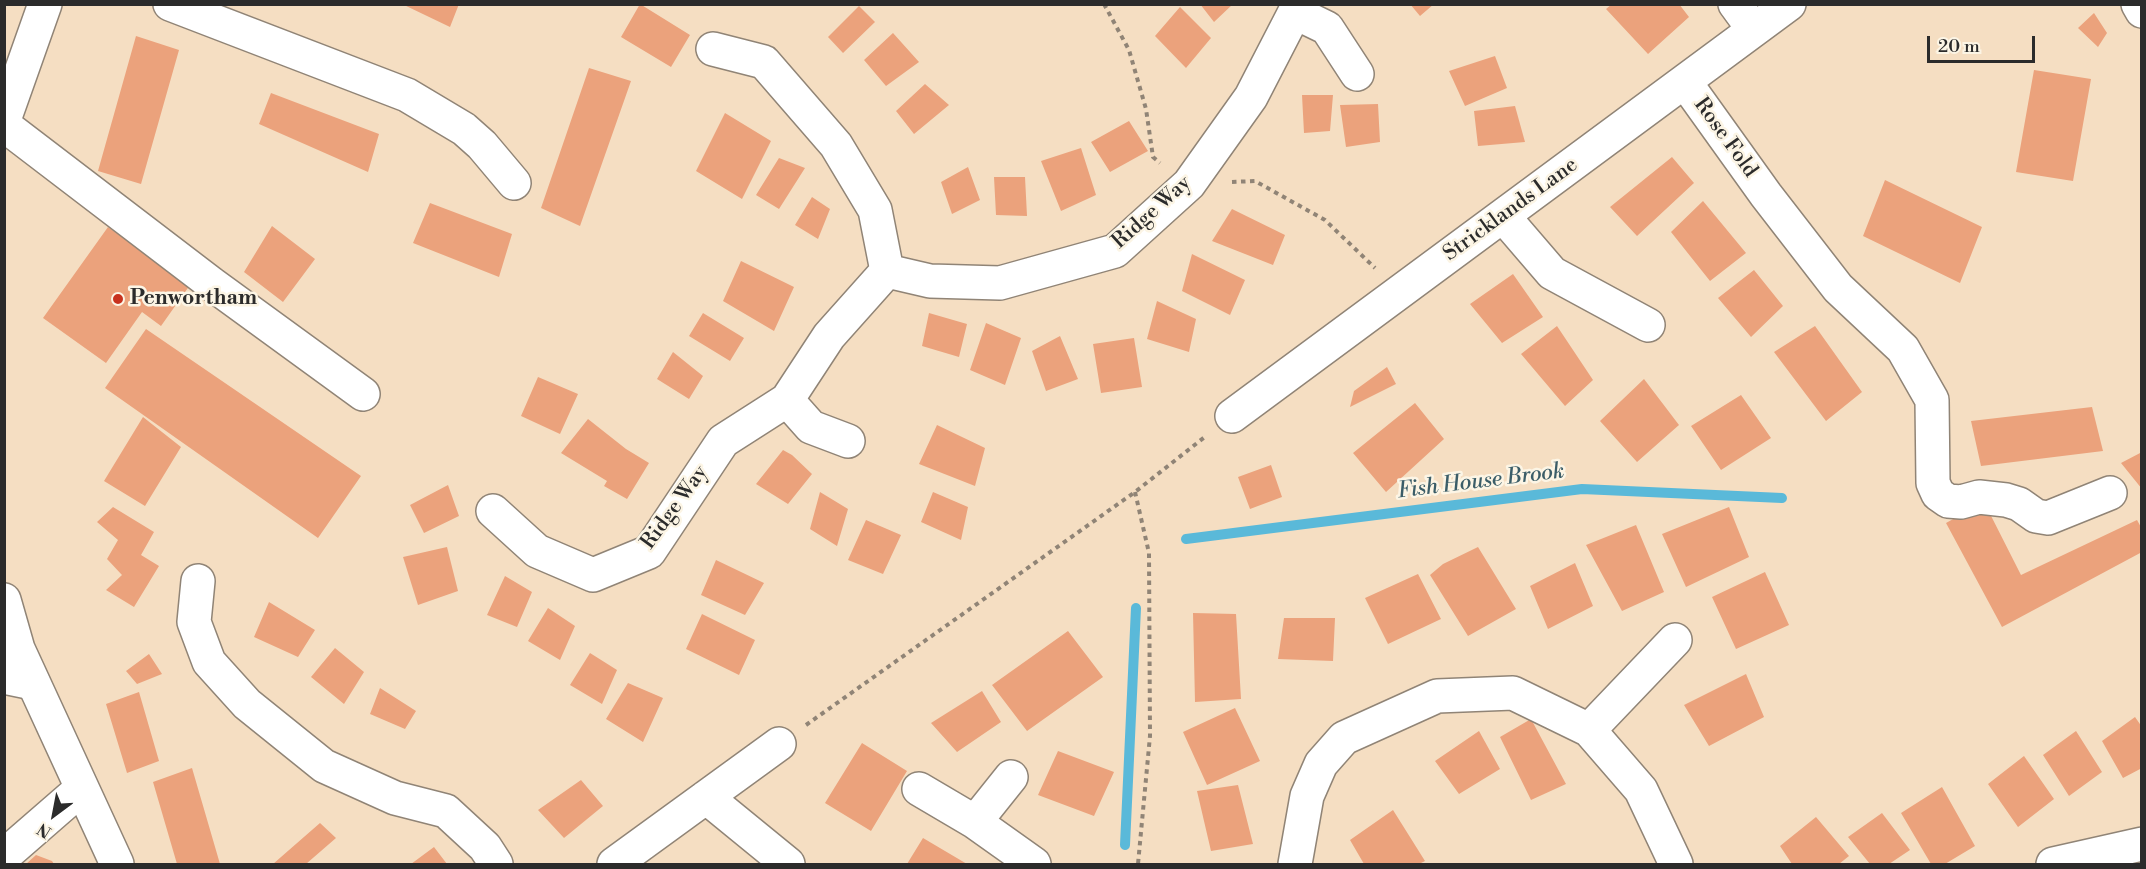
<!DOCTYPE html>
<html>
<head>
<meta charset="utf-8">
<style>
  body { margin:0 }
  #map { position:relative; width:2146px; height:869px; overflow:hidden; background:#f5dec2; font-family:"Libre Bodoni",serif }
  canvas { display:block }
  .frame { position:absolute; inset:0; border:6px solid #2b2b2b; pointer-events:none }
  .north { position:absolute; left:24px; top:785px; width:60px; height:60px; -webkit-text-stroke:4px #fcf5e5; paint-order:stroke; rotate:212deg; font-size:16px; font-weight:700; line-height:24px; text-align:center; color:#2b2b2b }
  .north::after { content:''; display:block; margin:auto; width:21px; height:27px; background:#2b2b2b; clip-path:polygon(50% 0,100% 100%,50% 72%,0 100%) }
  .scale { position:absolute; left:1927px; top:36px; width:108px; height:27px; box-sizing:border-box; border:3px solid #2b2b2b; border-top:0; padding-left:8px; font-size:18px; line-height:21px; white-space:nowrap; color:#2b2b2b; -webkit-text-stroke:4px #fcf5e5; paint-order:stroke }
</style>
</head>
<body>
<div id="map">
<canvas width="2146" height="869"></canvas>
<div class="frame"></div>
<div class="north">N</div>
<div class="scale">20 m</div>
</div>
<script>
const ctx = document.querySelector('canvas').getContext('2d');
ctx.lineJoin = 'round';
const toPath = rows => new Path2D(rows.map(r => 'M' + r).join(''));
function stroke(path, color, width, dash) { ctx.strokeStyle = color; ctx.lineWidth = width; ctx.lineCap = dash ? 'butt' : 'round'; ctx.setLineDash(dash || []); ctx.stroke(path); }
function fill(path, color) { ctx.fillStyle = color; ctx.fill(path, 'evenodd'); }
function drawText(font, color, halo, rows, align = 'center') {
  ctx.font = font + ' "Libre Bodoni",serif'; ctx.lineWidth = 5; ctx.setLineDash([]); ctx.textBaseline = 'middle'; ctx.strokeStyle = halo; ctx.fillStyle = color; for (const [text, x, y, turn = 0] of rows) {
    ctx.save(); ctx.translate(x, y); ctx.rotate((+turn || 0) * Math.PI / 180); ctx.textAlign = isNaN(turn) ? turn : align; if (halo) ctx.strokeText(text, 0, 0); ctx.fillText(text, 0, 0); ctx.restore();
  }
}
stroke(toPath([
  [1186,539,1582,489,1782,498],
  [1125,845,1136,608]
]), '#5ab9d9', 10);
fill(toPath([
  [402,4,459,4,450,27],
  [640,4,690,35,671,67,621,37],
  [1200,4,1233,4,1214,22],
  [1410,4,1434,4,1420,16],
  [1612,4,1679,4,1689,17,1648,54,1606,9],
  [859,6,875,22,843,53,828,37],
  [1180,7,1211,38,1186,68,1155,36],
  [2094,13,2107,33,2098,47,2078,28],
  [893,33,919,62,886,86,864,60],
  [136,36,179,50,141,184,98,171],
  [1495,56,1507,88,1465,106,1449,71],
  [589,68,631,81,580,226,541,208],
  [2034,70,2091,79,2073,181,2016,172],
  [925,84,949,105,914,134,896,111],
  [271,93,379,134,368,172,259,124],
  [1302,95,1333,95,1330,131,1304,133],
  [1378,104,1380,142,1346,147,1340,105],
  [1515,106,1525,142,1478,146,1474,111],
  [725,113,771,141,742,199,696,171],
  [1129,121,1148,151,1110,172,1091,142],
  [1081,148,1096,195,1061,211,1041,161],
  [1672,157,1694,183,1637,236,1610,207],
  [779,158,805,168,779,209,756,195],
  [968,167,980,200,952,214,941,182],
  [994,177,1025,177,1027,216,996,215],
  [1885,180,1982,227,1960,283,1863,236],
  [812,197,830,209,818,239,795,225],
  [1703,201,1746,253,1710,281,1671,232],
  [430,203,512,234,499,277,413,243],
  [1232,209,1285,235,1273,265,1212,241],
  [272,226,315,259,283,302,244,272],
  [108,227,190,285,161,326,142,312,106,363,43,318],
  [1192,254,1245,280,1230,315,1182,291],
  [741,261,794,287,774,331,723,301],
  [1754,270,1783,306,1751,337,1718,298],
  [1513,274,1543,317,1502,343,1470,304],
  [1157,301,1196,319,1189,352,1147,339],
  [703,313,744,338,730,361,689,336],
  [929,313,967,324,959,357,922,346],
  [986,323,1021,338,1005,385,970,370],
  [1557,326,1593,380,1565,406,1521,354],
  [1815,326,1862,392,1826,421,1774,352],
  [146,329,361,476,318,538,105,388],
  [1060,336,1078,379,1046,391,1032,351],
  [1134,338,1142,387,1101,393,1093,344],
  [673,352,703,376,689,399,657,379],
  [1387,367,1396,384,1350,407,1354,391],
  [538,377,578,394,560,434,521,416],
  [1644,379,1679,425,1637,462,1600,421],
  [1741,395,1771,438,1721,470,1691,426],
  [1415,403,1444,439,1386,492,1353,453],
  [2092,407,2103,451,1981,466,1971,421],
  [143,417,181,447,145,506,104,481],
  [588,419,626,449,649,463,627,499,604,486,607,481,561,453],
  [937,425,985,448,975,486,919,464],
  [783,450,792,455,812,474,788,504,756,484],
  [2142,452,2142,489,2121,463],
  [1271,465,1282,497,1250,509,1238,477],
  [448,485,459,516,424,533,410,505],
  [820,492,848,509,837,546,810,529],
  [933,492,968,507,961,540,921,522],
  [1984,502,2021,575,2137,520,2142,529,2142,552,2002,627,1946,523],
  [113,507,154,532,141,555,159,566,134,607,106,590,122,575,107,559,118,540,97,522],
  [1729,507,1749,557,1686,587,1662,534],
  [866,520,901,535,883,574,848,560],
  [1636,525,1664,592,1622,611,1586,545],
  [447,547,458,591,418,605,403,557],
  [1478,547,1516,609,1468,636,1430,575,1443,564],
  [716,560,764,583,745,615,701,595],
  [1575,563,1593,606,1548,629,1530,586],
  [1765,572,1789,625,1736,649,1712,597],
  [1418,574,1441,619,1388,644,1365,598],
  [505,576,532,592,517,627,487,615],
  [269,602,315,630,298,657,254,637],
  [548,608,575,626,560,660,528,641],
  [1193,613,1236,614,1241,699,1195,702],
  [702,614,755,640,739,675,686,649],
  [1284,618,1335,618,1333,661,1278,659],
  [1068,631,1103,677,1027,731,992,685],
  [335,648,364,672,344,704,311,677],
  [590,653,617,670,602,704,570,685],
  [149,654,162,674,137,684,126,671],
  [1746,674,1764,717,1709,746,1684,705],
  [628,683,663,698,643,742,606,719],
  [380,688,416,711,405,729,370,714],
  [982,691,1001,722,957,752,931,723],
  [139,692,159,761,127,773,106,704],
  [1235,708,1260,761,1207,785,1183,732],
  [2135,717,2142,727,2142,768,2123,778,2102,741],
  [1531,719,1566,784,1531,800,1500,737],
  [1479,731,1500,769,1459,794,1435,761],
  [2076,731,2102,772,2069,796,2043,755],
  [862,743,907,771,871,831,825,803],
  [1058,751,1114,772,1094,816,1038,795],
  [2024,756,2054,799,2018,827,1988,784],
  [192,768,220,864,177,864,153,782],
  [581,780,603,806,564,838,538,810],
  [1238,785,1253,844,1211,851,1197,791],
  [1942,787,1975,846,1945,864,1931,864,1901,813],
  [1393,810,1425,861,1419,864,1364,864,1350,840],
  [1882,813,1910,850,1889,864,1870,864,1848,837],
  [1816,817,1849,856,1839,864,1792,864,1780,846],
  [320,823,336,838,306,864,273,864],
  [923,838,967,864,907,864],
  [434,847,447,864,411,864],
  [36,855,52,861,54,864,26,864]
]), '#eba27c');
const minor = toPath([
  [170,4,407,95,464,129,482,145,514,183],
  [1735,4,1754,30],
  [2138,4,2142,11],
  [1296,13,1327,28,1357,74],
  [713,49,764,62,836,145,875,210,887,271],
  [1685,82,1766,195,1838,288,1903,349,1932,400,1933,483,1938,494,1948,501,1961,502,1979,497,2006,500,2019,504,2036,516,2048,518,2110,493],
  [4,125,212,284,363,394],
  [1503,216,1552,273,1648,325],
  [787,400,811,427,848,441],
  [1232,416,1789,4],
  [493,511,537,551,593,575,649,552,723,441,787,400,829,336,887,271,930,281,1000,283,1115,251,1189,184,1251,97,1299,4],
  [198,581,194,622,209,662,247,704,324,766,395,798,446,811,485,847,496,864],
  [4,677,33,683],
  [1589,730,1675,640],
  [919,789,975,822,1034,864],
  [706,797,788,864],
  [975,822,1011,777],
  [4,856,81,789],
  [614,864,779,744],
  [1295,864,1307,796,1321,764,1344,738,1437,696,1513,693,1589,730,1641,790,1676,864],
  [2053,864,2142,844]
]);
const major = toPath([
  [4,120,45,4],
  [4,600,18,649,117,864]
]);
stroke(minor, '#908476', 36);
stroke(major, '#908476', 36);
stroke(toPath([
  [1104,4,1129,50,1146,109,1153,157,1160,163],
  [1232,182,1255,181,1325,220,1375,268],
  [1135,492,1149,553,1150,736,1138,864],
  [806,725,1135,492,1206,436]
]), '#908476', 4, [4.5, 4.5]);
stroke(minor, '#fff', 33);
stroke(major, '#fff', 33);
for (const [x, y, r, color] of [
  [118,299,6,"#c8321e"]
]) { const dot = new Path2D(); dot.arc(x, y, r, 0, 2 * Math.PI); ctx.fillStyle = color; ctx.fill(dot); stroke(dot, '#fcf5e5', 2); }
drawText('21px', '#2b2b2b', '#fcf5e5', [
  ["Rose Fold",1725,138,54],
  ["Stricklands Lane",1511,210,-36],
  ["Ridge Way",1152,213,-42],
  ["Ridge Way",675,508,-54]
]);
drawText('bold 21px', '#2b2b2b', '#fcf5e5', [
  ["Penwortham",130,299]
], 'left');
drawText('italic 22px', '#3b5d68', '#fcf5e5', [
  ["Fish House Brook",1481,482,-7]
]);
</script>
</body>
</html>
